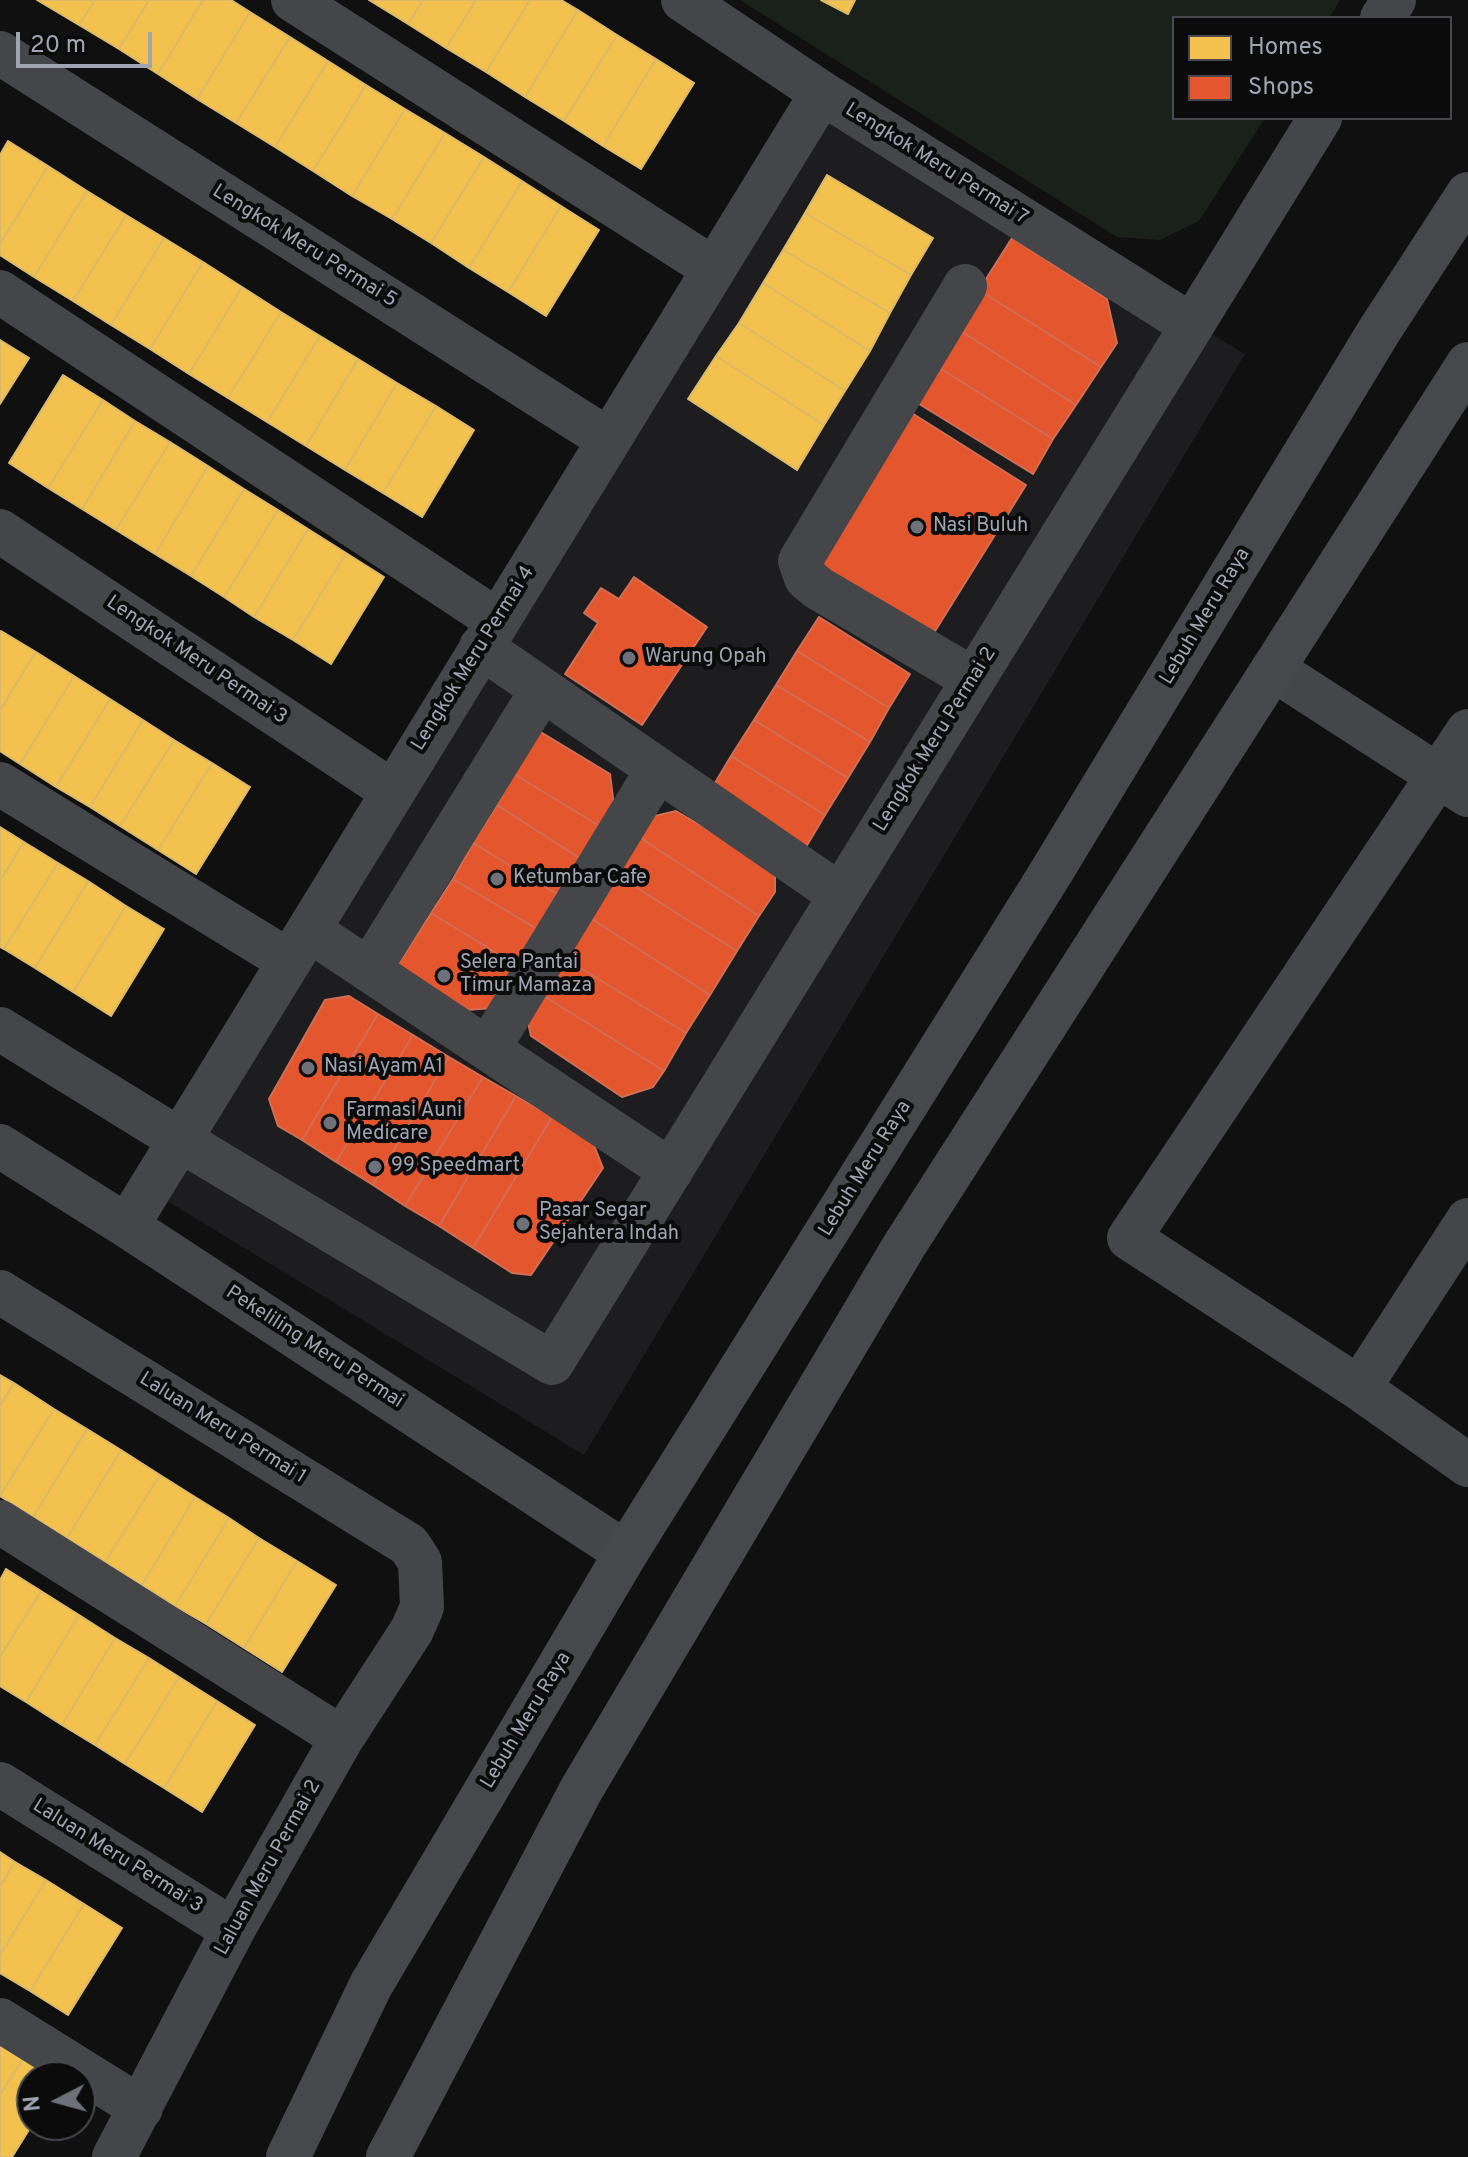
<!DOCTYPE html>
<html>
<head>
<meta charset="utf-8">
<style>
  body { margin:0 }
  #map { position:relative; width:1468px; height:2157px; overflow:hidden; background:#101011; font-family:Overpass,sans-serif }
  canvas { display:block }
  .legend { position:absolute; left:1172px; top:16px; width:280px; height:104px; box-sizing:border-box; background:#0b0b0c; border:2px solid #47494e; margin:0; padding:10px 14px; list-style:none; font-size:24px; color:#a1a5b2 }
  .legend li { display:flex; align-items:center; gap:16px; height:40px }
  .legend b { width:40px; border:2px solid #47494e }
  .north { position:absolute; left:16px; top:2061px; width:80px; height:80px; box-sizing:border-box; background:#0b0b0c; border:2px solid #47494e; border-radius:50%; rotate:264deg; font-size:22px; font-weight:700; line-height:32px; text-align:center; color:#a1a5b2 }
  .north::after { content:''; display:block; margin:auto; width:28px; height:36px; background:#6e717a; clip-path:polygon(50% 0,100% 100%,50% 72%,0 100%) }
  .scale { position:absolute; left:16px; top:32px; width:136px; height:36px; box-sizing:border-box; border:4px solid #a1a5b2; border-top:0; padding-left:10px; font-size:24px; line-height:28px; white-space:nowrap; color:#a1a5b2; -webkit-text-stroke:6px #0b0b0c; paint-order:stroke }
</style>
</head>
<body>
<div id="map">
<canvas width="1468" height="2157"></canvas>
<ul class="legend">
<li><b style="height:22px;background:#f2c14e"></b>Homes</li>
<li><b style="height:22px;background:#e4572e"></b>Shops</li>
</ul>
<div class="north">N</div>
<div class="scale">20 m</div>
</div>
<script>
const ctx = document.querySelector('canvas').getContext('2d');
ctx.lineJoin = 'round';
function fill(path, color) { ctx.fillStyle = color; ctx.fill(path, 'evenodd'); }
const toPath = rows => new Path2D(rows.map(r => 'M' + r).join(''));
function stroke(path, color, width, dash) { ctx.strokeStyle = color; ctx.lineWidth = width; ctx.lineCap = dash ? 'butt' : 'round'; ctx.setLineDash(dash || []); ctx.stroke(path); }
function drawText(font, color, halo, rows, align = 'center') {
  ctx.font = font + ' Overpass,sans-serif'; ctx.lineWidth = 8; ctx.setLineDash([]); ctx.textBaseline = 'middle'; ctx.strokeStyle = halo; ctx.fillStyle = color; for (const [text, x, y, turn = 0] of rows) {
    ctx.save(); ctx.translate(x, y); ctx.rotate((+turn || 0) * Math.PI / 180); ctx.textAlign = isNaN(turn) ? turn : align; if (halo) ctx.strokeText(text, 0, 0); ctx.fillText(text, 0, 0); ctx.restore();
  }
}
fill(toPath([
  [816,93,1245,354,584,1455,154,1193]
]), '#1d1d1f');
fill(toPath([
  [740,0,1340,0,1329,18,1174,18,1174,118,1265,118,1199,221,1160,240,1117,237]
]), '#1a211b');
const homes = toPath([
  [37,0,95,0,79,25,37,0],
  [95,0,149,0,119,49,79,25,95,0],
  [149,0,203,0,158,74,119,49,149,0],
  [203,0,231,0,250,12,197,99,158,74,203,0],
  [369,0,423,0,408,24,369,0],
  [423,0,476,0,446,48,408,24,423,0],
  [476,0,530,0,486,72,446,48,476,0],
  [530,0,561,0,578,10,525,97,486,72,530,0],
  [821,0,855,0,848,14,821,0],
  [578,10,617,35,564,121,525,97,578,10],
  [250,12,290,37,236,123,197,99,250,12],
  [617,35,656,59,603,146,564,121,617,35],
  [290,37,328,61,275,147,236,123,290,37],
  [656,59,694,83,641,169,603,146,656,59],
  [328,61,366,85,313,171,275,147,328,61],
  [366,85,405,109,352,196,313,171,366,85],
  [405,109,445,133,392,219,352,196,405,109],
  [445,133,484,157,431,243,392,219,445,133],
  [8,141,48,166,0,244,0,155,8,141],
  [484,157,522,181,469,268,431,243,484,157],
  [48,166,87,191,34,277,0,255,0,244,48,166],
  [827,175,933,238,911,275,805,213,827,175],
  [522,181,561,206,508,292,469,268,522,181],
  [87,191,126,215,73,301,34,277,87,191],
  [561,206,599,230,546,316,508,292,561,206],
  [805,213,911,275,890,313,783,250,805,213],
  [126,215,164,238,111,325,73,301,126,215],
  [164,238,203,262,150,349,111,325,164,238],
  [783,250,890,313,870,351,763,283,783,250],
  [203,262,242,287,189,374,150,349,203,262],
  [763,283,870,351,845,391,739,323,763,283],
  [242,287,281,312,228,398,189,374,242,287],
  [281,312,320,336,267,422,228,398,281,312],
  [739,323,845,391,824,425,716,356,739,323],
  [320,336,358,359,306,446,267,422,320,336],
  [0,340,29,358,0,404,0,340],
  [716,356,824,425,797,470,688,399,716,356],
  [358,359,397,383,345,470,306,446,358,359],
  [63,375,103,400,48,488,9,463,63,375],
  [397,383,436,406,383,493,345,470,397,383],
  [103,400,135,421,82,509,48,488,103,400],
  [436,406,474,430,422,517,383,493,436,406],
  [135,421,170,442,116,530,82,509,135,421],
  [170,442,208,466,155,554,116,530,170,442],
  [208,466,244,489,191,576,155,554,208,466],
  [244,489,278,510,224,597,191,576,244,489],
  [278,510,308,529,254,617,224,597,278,510],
  [308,529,346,553,293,640,254,617,308,529],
  [346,553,384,577,331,664,293,640,346,553],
  [1,631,36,652,0,710,0,633,1,631],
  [36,652,74,676,20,764,0,751,0,710,36,652],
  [74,676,110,699,56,787,20,764,74,676],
  [110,699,143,720,90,807,56,787,110,699],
  [143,720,174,740,120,826,90,807,143,720],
  [174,740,212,763,158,850,120,826,174,740],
  [212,763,250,787,196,874,158,850,212,763],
  [0,827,24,842,0,881,0,827],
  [24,842,58,863,4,949,0,947,0,881,24,842],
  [58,863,88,881,35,968,4,949,58,863],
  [88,881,126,906,73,992,35,968,88,881],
  [126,906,164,929,111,1016,73,992,126,906],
  [0,1375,14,1383,0,1406,0,1375],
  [14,1383,54,1409,0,1496,0,1406,14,1383],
  [54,1409,87,1429,33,1517,0,1496,54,1409],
  [87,1429,121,1450,67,1538,33,1517,87,1429],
  [121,1450,160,1475,105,1562,67,1538,121,1450],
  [160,1475,195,1497,142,1585,105,1562,160,1475],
  [195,1497,229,1518,175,1606,142,1585,195,1497],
  [229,1518,259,1538,206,1624,175,1606,229,1518],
  [259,1538,297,1561,244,1648,206,1624,259,1538],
  [297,1561,336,1585,282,1672,244,1648,297,1561],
  [6,1569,41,1591,0,1657,0,1580,6,1569],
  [41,1591,79,1615,26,1702,0,1686,0,1657,41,1591],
  [79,1615,115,1638,62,1725,26,1702,79,1615],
  [115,1638,149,1658,95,1745,62,1725,115,1638],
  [149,1658,179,1677,125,1764,95,1745,149,1658],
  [179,1677,217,1701,164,1788,125,1764,179,1677],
  [217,1701,255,1725,202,1812,164,1788,217,1701],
  [0,1852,15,1862,0,1886,0,1852],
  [15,1862,46,1880,0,1955,0,1886,15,1862],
  [46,1880,84,1904,30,1991,0,1973,0,1955,46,1880],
  [84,1904,122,1928,68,2015,30,1991,84,1904],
  [0,2042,24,2057,0,2095,0,2042],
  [24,2057,55,2077,32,2077,32,2125,12,2157,0,2157,0,2095,24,2057]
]);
fill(homes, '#f2c14e');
stroke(homes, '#dab96c', 2);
const shops = toPath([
  [1012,238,1107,299,1117,343,1101,367,979,290,1012,238],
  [979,290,1101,367,1076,405,956,328,979,290],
  [956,328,1076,405,1053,439,933,364,956,328],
  [933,364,1053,439,1033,474,911,399,933,364],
  [907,410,1026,485,927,644,807,568,907,410],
  [634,577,707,627,642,725,565,674,598,623,584,613,601,588,619,599,634,577],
  [819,617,910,674,889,708,797,651,819,617],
  [797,651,889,708,870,742,776,685,797,651],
  [776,685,870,742,848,778,754,720,776,685],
  [754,720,848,778,825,815,731,756,754,720],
  [539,731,610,774,614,806,601,827,514,774,539,731],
  [731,756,825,815,800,857,706,798,731,756],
  [514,774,601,827,581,859,497,805,514,774],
  [497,805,581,859,557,894,473,843,497,805],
  [676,811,775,869,775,892,759,916,633,833,642,819,676,811],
  [633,833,759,916,737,951,610,871,633,833],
  [473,843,557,894,537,929,453,879,473,843],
  [610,871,737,951,710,995,584,914,610,871],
  [453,879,537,929,516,965,431,913,453,879],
  [431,913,516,965,492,1008,455,1011,394,971,431,913],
  [584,914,710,995,686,1033,558,954,584,914],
  [558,954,686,1033,664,1071,536,991,558,954],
  [536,991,664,1071,653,1087,622,1097,531,1036,525,1009,536,991],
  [349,996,378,1014,302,1140,278,1126,269,1099,325,1000,349,996],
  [378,1014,413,1035,336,1162,302,1140,378,1014],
  [413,1035,449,1057,373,1185,336,1162,413,1035],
  [449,1057,483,1077,405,1206,373,1185,449,1057],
  [483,1077,516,1096,439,1226,405,1206,483,1077],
  [516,1096,552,1117,473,1248,439,1226,516,1096],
  [552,1117,592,1140,603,1168,531,1275,512,1273,473,1248,552,1117]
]);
fill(shops, '#e4572e');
stroke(shops, '#d06e56', 2);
stroke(toPath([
  [293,0,714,269],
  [683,0,822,93,1191,325],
  [1382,18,1394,0],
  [0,53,609,440],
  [965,286,800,561,806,578,818,588,973,679],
  [0,292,498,621],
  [0,531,393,792],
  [481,647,840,895],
  [1273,669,1468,795],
  [1468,731,1129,1238,1359,1388,1468,1465],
  [0,784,289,961],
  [309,930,671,1171],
  [369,970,542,690],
  [0,1029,180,1140,552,1363,1320,118],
  [488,1049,658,769],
  [0,1146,127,1226,626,1553],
  [127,1226,822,93],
  [0,1292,409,1545,420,1562,422,1607,412,1630,342,1738,233,1930,114,2157],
  [1359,1388,1468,1220],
  [0,1522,342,1738],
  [0,1784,233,1930],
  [0,2020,141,2108]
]), '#454649', 44);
stroke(toPath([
  [288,2157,371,1985,626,1553,1050,874,1379,331,1468,194],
  [388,2157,581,1790,904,1246,1468,364]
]), '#47484b', 44);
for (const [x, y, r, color] of [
  [917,527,8,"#6e717a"],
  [629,658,8,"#6e717a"],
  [497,879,8,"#6e717a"],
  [444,976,8,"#6e717a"],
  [308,1068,8,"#6e717a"],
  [330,1123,8,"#6e717a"],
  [375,1167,8,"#6e717a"],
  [523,1224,8,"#6e717a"]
]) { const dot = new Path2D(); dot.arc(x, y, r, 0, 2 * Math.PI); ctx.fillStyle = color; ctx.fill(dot); stroke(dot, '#0b0b0c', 3); }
drawText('20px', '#a1a5b2', '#0b0b0c', [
  ["Lengkok Meru Permai 7",936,165,32],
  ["Lengkok Meru Permai 5",304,247,32],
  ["Lebuh Meru Raya",1206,617,-59],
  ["Lengkok Meru Permai 4",474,659,-58],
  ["Lengkok Meru Permai 3",196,661,34],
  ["Lengkok Meru Permai 2",936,740,-58],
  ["Lebuh Meru Raya",866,1169,-58],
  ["Pekeliling Meru Permai",314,1348,33],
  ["Laluan Meru Permai 1",222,1429,32],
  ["Lebuh Meru Raya",527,1721,-59],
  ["Laluan Meru Permai 3",117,1857,32],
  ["Laluan Meru Permai 2",269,1868,-61]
]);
drawText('20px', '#a1a5b2', '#0b0b0c', [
  ["Nasi Buluh",933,527],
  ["Warung Opah",645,658],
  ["Ketumbar Cafe",513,879],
  ["Selera Pantai",460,964],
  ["Timur Mamaza",460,987],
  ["Nasi Ayam A1",324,1068],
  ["Farmasi Auni",346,1112],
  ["Medicare",346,1135],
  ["99 Speedmart",391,1167],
  ["Pasar Segar",539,1212],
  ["Sejahtera Indah",539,1235]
], 'left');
</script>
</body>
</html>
